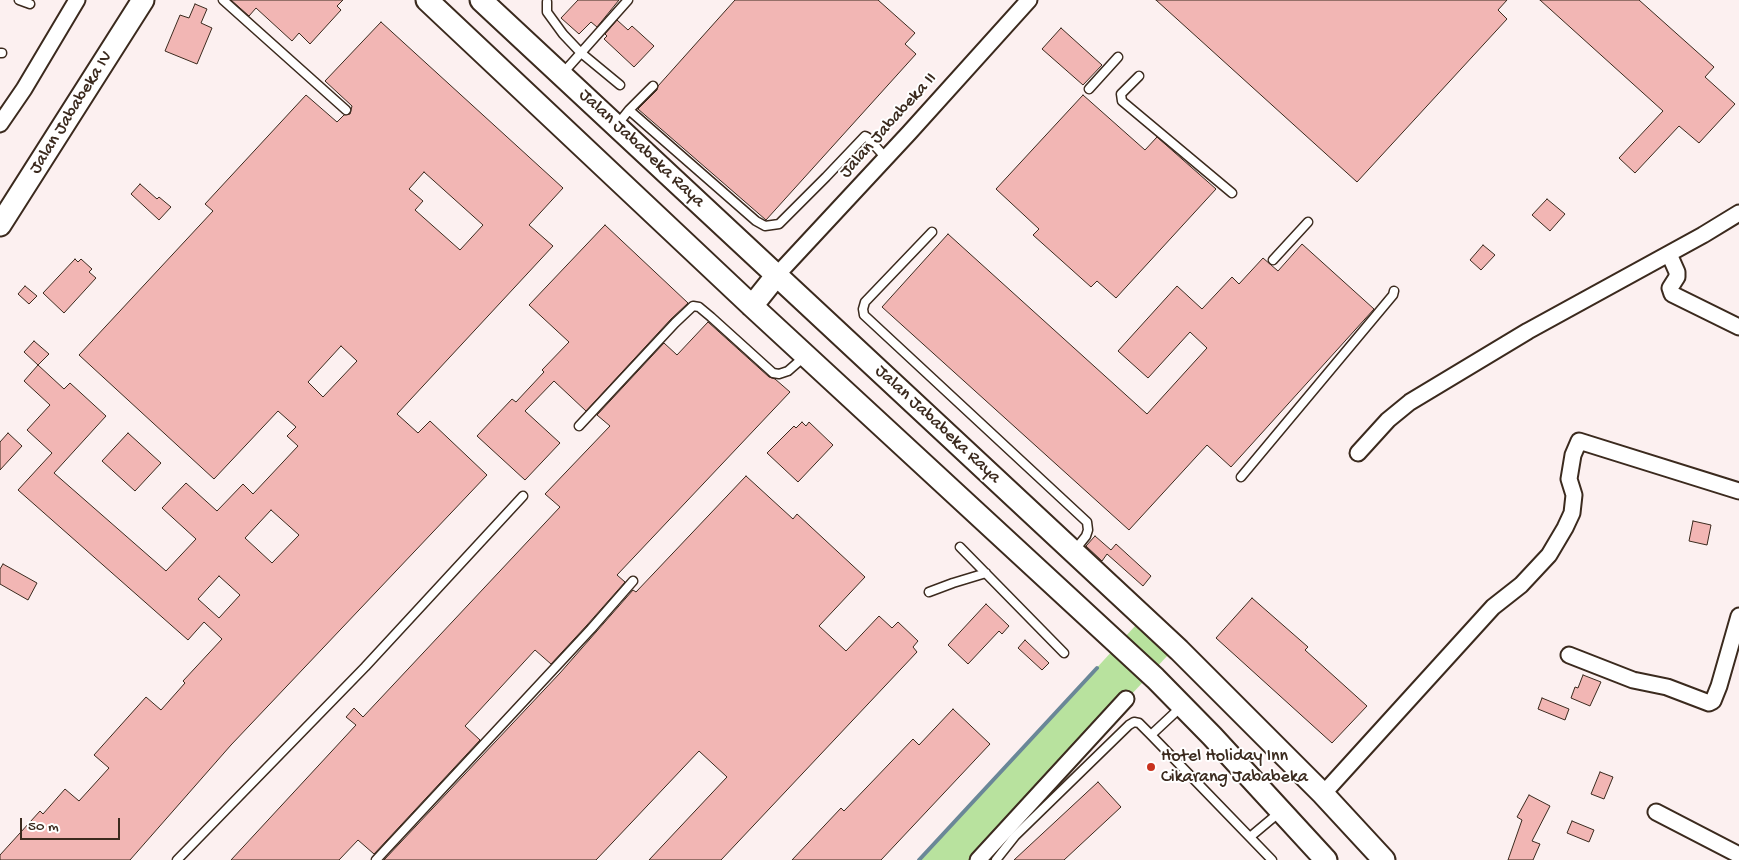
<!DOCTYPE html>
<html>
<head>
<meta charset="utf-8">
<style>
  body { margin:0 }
  #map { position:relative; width:1739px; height:860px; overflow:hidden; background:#fcf0f0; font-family:"Gochi Hand",sans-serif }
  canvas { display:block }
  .scale { position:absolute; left:20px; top:818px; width:100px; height:22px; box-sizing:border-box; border:2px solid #3b2a1e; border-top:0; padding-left:6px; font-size:15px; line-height:18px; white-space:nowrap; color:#3b2a1e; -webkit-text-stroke:4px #fff; paint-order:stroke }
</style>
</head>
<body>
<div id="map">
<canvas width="1739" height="860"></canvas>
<div class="scale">50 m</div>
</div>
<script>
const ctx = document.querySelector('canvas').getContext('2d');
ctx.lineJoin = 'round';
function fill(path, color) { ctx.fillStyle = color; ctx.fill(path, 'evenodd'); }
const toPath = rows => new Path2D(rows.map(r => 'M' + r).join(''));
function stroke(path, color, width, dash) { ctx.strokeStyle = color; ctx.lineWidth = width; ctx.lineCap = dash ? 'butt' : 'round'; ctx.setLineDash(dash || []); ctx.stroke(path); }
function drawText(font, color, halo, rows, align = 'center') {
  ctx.font = font + ' "Gochi Hand",sans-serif'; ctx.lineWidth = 4; ctx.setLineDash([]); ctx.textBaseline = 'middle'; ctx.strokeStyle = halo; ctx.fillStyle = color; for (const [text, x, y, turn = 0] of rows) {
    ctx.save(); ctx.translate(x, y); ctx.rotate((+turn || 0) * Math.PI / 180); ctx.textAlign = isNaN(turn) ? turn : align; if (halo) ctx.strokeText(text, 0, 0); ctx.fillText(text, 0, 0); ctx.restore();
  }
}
fill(toPath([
  [1146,614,1181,641,978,860,921,860]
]), '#b8e29e');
stroke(toPath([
  [919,860,1097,668]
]), '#6a8798', 4);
const building = toPath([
  [231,0,343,0,337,6,341,10,310,44,299,33,292,41,256,8,249,16,231,0],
  [578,0,619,0,597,27,591,22,579,34,561,18,578,0],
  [735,0,878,0,915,33,905,44,916,54,766,220,638,109,657,90,658,86,735,0],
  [1156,0,1507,0,1498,10,1507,19,1357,182,1156,0],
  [1540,0,1639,0,1714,67,1705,77,1735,104,1699,143,1679,126,1635,173,1619,158,1663,111,1540,0],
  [195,4,207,9,201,23,212,28,197,64,165,51,180,15,189,18,195,4],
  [617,20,628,30,632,26,654,46,634,67,604,39,607,36,605,34,617,20],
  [381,22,563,188,529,225,553,246,397,414,418,433,430,421,487,475,231,745,130,860,0,860,0,855,40,811,43,814,65,789,79,801,109,768,94,755,146,697,161,710,185,683,183,681,222,639,204,622,188,640,18,490,52,453,27,430,50,405,24,381,38,365,64,389,70,383,106,416,54,473,166,571,196,539,162,508,186,483,217,511,243,484,253,494,298,446,287,436,296,427,278,411,214,479,79,355,213,211,205,204,306,95,337,122,344,115,350,114,352,106,325,81,381,22],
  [424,172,483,225,460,250,415,210,423,201,409,189,424,172],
  [341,346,357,361,323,397,308,382,341,346],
  [271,510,299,535,272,563,245,538,271,510],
  [219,576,240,595,219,618,198,599,219,576],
  [1061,28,1102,65,1083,85,1042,49,1061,28],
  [1083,95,1145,150,1157,137,1216,189,1116,298,1097,281,1091,287,1033,235,1039,229,996,189,1083,95],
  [140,184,157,199,159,197,171,207,159,220,131,194,140,184],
  [1547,199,1565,214,1550,231,1532,215,1547,199],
  [605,225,688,303,671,319,586,411,554,381,525,411,560,443,525,480,477,436,512,399,516,402,544,372,542,370,569,342,529,305,605,225],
  [948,234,1147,414,1207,348,1190,332,1148,378,1118,351,1177,286,1202,309,1232,277,1239,284,1263,258,1278,271,1302,244,1374,309,1231,467,1207,445,1129,530,882,307,948,234],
  [1483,245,1495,255,1481,270,1470,260,1483,245],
  [75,259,78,262,81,259,92,269,89,272,96,278,64,313,43,293,75,259],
  [25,286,37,296,29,304,18,294,25,286],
  [708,322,769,377,775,379,790,392,617,575,625,582,587,625,551,664,535,650,465,726,480,740,374,854,358,840,339,860,231,860,356,725,346,717,354,708,363,717,560,507,545,494,610,426,597,415,664,343,677,355,708,322],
  [34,341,49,354,38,365,24,352,34,341],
  [802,422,806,426,809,422,833,445,798,482,767,453,794,426,796,428,802,422],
  [8,433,22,446,0,470,0,442,8,433],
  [128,433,161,463,135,491,102,461,128,433],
  [746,476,793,519,797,514,865,577,819,626,846,651,879,616,892,628,898,622,918,641,913,647,917,652,721,860,649,860,727,777,699,751,596,860,384,860,560,673,633,590,636,592,746,476],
  [1693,521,1711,525,1707,545,1689,541,1693,521],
  [1095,536,1111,550,1116,544,1151,576,1143,586,1107,554,1102,561,1086,546,1095,536],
  [3,564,37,583,28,600,0,584,0,569,3,564],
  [1252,598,1308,647,1305,650,1367,706,1332,743,1216,638,1252,598],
  [986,604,1009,626,1002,634,999,631,968,664,948,645,986,604],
  [1025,640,1049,663,1042,670,1018,648,1025,640],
  [1583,675,1601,682,1590,706,1571,698,1575,687,1578,688,1583,675],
  [1542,698,1569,709,1565,720,1538,709,1542,698],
  [953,709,990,744,881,860,792,860,841,808,844,811,913,739,919,745,953,709],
  [1600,772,1613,777,1604,799,1591,794,1600,772],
  [1098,782,1121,807,1064,860,1014,860,1098,782],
  [1529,795,1550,806,1532,841,1540,844,1533,860,1508,860,1522,820,1517,817,1529,795],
  [1572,821,1594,830,1589,842,1567,833,1572,821]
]);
fill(building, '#f2b6b4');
stroke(building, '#3b2a1e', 1);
const lane = toPath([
  [19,0,30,4],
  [223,0,346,110],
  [547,2,547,12,563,34,580,52,620,85],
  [0,53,2,53],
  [563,73,628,0],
  [1139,76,1121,94,1122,101,1232,193],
  [1089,89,1118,57],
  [629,110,653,86],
  [617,125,629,110,756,221,765,226,779,224,826,177,865,136,867,137,886,158],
  [932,232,865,302,863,309,864,315,1087,522,1088,530,1086,536,1074,551],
  [1273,260,1308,222],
  [579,426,675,323,693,306,699,307,711,317,773,373,779,374,788,371,804,357],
  [1241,477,1393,295,1394,291],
  [960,547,1064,653],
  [929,592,953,583,986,573],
  [1151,735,1181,707],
  [1250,837,1281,811],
  [177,860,365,667,523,496],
  [376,860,591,629,633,581],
  [996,860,1015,836,1129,725,1134,722,1139,723,1151,735,1272,860]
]);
const street = toPath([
  [0,124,24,89,77,0],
  [1669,254,1677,272,1677,277,1670,288,1672,294,1739,327],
  [776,276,909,133,1029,0],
  [1358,453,1388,420,1410,402,1528,331,1703,235,1739,213],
  [1569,655,1633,680,1667,687,1709,703,1713,701,1719,686,1739,616],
  [1323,794,1493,607,1521,585,1549,555,1565,528,1572,513,1574,495,1569,479,1573,455,1579,441,1739,491],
  [1656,812,1739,855],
  [978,860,1126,699]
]);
const secondary = toPath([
  [427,0,752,306,1155,678,1212,736,1326,860],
  [481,0,1179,650,1323,794,1384,860],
  [0,225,143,0],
  [752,306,776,276]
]);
stroke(lane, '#3b2a1e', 11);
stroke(street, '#3b2a1e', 19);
stroke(secondary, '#3b2a1e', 25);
stroke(lane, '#fff', 8);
stroke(street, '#fff', 15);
stroke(secondary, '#fff', 21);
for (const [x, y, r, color] of [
  [1151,767,5,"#c8321e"]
]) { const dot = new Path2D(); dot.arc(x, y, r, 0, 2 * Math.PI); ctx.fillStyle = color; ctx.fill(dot); stroke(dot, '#fff', 2); }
drawText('18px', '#3b2a1e', '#fff', [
  ["Jalan Jababeka IV",72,113,-58],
  ["Jalan Jababeka II",889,126,-48],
  ["Jalan Jababeka Raya",641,149,43],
  ["Jalan Jababeka Raya",937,425,43]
]);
drawText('18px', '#3b2a1e', '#fff', [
  ["Hotel Holiday Inn",1161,757],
  ["Cikarang Jababeka",1161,778]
], 'left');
</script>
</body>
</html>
